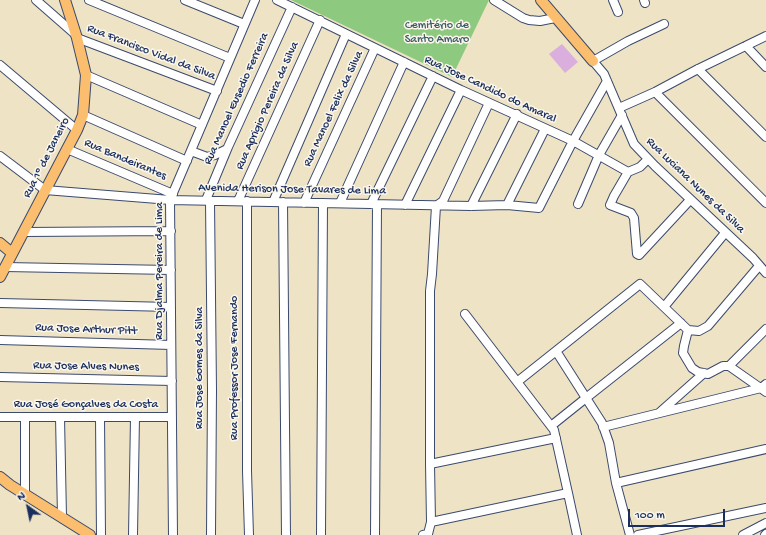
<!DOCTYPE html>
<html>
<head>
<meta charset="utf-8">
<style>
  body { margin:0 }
  #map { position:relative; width:766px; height:535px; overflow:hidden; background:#efe3c5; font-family:"Gochi Hand",sans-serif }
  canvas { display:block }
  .north { position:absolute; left:8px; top:487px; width:40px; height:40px; -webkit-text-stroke:3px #fbf7ec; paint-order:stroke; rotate:327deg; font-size:11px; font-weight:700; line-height:16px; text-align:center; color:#1b2f5e }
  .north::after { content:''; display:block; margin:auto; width:14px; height:18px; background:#1b2f5e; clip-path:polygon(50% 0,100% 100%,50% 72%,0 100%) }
  .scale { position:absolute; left:628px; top:509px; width:97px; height:18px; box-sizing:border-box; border:2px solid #1b2f5e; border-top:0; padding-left:5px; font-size:12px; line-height:14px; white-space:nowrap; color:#1b2f5e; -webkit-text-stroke:3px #fbf7ec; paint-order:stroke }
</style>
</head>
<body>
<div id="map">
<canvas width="766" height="535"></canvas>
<div class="north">N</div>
<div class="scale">100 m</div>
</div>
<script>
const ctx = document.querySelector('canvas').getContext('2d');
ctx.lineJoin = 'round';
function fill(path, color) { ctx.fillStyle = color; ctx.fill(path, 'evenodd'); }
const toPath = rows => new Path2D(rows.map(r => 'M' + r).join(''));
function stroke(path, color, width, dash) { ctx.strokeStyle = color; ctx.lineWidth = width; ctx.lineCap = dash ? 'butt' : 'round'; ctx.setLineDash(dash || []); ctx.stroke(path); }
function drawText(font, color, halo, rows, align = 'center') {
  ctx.font = font + ' "Gochi Hand",sans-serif'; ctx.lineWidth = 3; ctx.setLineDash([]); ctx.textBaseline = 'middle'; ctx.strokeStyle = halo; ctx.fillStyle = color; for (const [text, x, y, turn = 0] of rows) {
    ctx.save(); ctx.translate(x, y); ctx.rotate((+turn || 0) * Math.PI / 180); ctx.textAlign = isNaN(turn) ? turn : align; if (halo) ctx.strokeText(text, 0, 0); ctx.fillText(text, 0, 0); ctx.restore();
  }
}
fill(toPath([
  [291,0,489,0,452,77]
]), '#8dc97e');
fill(toPath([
  [562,44,578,62,565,73,549,54]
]), '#daafde');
const minor = toPath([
  [36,0,76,35],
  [89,0,230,58],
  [185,0,244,24],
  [277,0,461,90,573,141,628,172],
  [494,0,523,18,529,20,540,21,555,18],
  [613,0,618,12],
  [644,0,645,3],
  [664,24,628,41,593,61,604,74,634,144,655,166,753,258,766,273],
  [77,38,217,91],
  [746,46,766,67],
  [0,65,77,130],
  [698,69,766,137],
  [86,75,202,125],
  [655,92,766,203],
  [619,108,655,92,698,69,766,36],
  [83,115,187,161],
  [67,149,173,194],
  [191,151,207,157,215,155,227,149],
  [0,156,45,190,170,200,471,206,507,205,539,208,573,141,607,81],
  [628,172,614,196,610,205,631,213,634,218,637,254,639,255,690,200],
  [628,172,640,167,648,159],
  [206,200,228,147,292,7],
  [210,201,212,390,211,535],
  [238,201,320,20],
  [247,201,247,471,249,535],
  [273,202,346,34],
  [283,202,286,535],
  [304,203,375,48],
  [340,203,404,62],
  [371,204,433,76],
  [578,204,599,155,622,115],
  [405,205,461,90],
  [507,205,545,129],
  [436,206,443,201,489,103],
  [471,206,517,114],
  [24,232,171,231],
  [5,267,171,270],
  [0,303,171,307],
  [664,307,725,233],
  [465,314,554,430,568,493],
  [688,330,699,331,708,326,759,266],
  [0,340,171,345],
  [729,366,766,329],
  [0,377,172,381],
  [517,382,556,351],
  [659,413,704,373],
  [0,417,172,417],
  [60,417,62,517],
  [100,417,101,535],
  [551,426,586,398,556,351,640,284,688,330,684,346,683,353,692,368,698,372,708,374,723,366,729,366,766,392],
  [603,427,761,388,766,384],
  [430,464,556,438],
  [616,483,766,449],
  [25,494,25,417],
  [431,522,568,493,577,535],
  [133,535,135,417],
  [173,535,170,200,255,0],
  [321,535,323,203],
  [375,535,377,204],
  [423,535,428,534,431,522,430,464,430,291,432,274,436,206],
  [630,535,616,483,609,443,602,423,586,398,681,323],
  [638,535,766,508],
  [743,535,766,523],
  [765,535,766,534]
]);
const major = toPath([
  [541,0,593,61],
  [0,243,12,253],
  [0,277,67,149,77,130,83,115,86,75,77,38,65,0],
  [0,477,10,485,90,535]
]);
stroke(minor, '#3b4a6d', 10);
stroke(major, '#3b4a6d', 12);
stroke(minor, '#fff', 8);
stroke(major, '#fbbe6e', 10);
drawText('12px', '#3d5d68', '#fbf7ec', [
  ["Cemitério de",437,26],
  ["Santo Amaro",437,40]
]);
drawText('12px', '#1b2f5e', '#fbf7ec', [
  ["Rua Francisco Vidal da Silva",151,53,21],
  ["Rua Jose Candido do Amaral",490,90,25],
  ["Rua Manoel Eusedio Ferreira",237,99,-66],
  ["Rua Aprigio Pereira da Silva",268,106,-66],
  ["Rua Manoel Felix da Silva",334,109,-65],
  ["Rua 1º de Janeiro",47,158,-63],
  ["Rua Bandeirantes",125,160,23],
  ["Rua Luciana Nunes da Silva",695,186,44],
  ["Avenida Herison Jose Tavares de Lima",292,190,1],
  ["Rua Djalma Pereira de Lima",160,271,-90],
  ["Rua Jose Arthur Pitt",86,330,2],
  ["Rua Jose Alves Nunes",86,367,1],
  ["Rua Jose Gomes da Silva",200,368,-90],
  ["Rua Professor Jose Fernando",235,368,-90],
  ["Rua José Gonçalves da Costa",86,405]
]);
</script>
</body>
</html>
